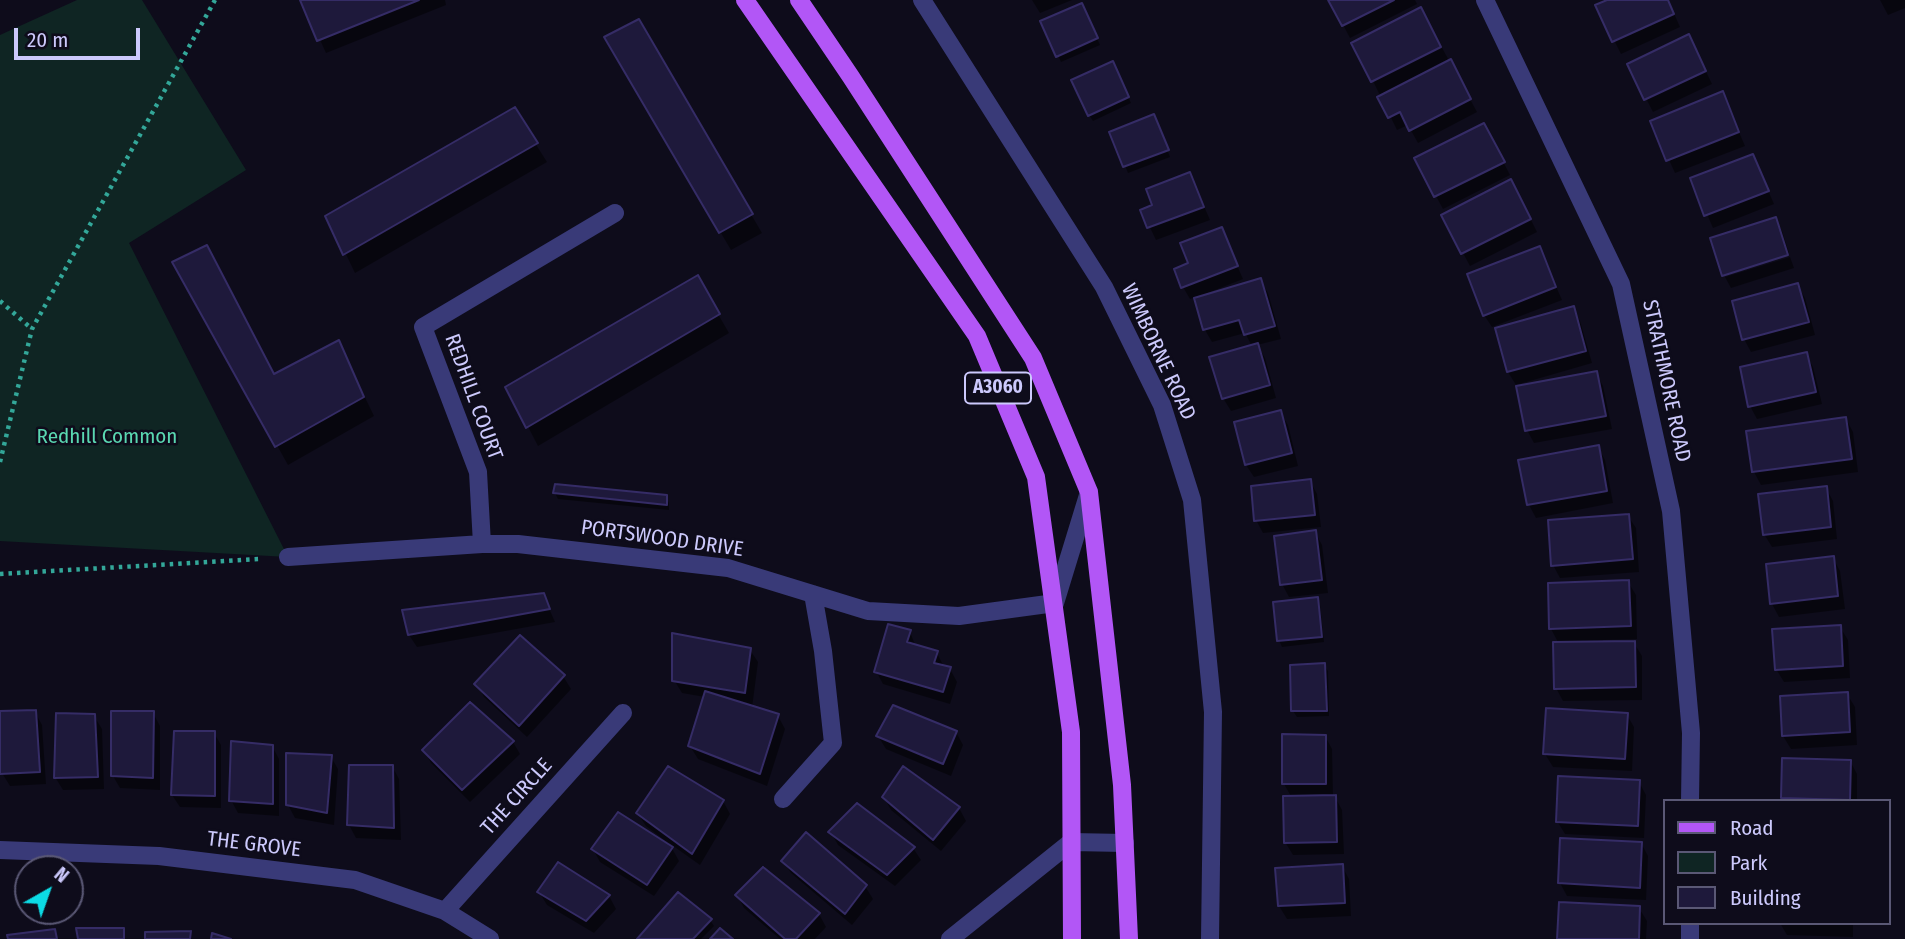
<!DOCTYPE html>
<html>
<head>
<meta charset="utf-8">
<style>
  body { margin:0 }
  #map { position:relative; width:1905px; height:939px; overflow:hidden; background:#0e0c1b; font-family:"Fira Sans Condensed",sans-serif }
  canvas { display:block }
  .legend { position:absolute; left:1663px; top:799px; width:228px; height:126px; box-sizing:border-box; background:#0e0c1b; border:2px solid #5a5875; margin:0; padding:9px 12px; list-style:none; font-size:21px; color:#ccc9fc }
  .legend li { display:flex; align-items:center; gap:14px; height:35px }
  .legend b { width:35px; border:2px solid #5a5875 }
  .north { position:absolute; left:14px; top:855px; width:70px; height:70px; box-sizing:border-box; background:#0e0c1b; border:2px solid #5a5875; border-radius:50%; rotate:40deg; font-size:19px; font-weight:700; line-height:28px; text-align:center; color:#ccc9fc }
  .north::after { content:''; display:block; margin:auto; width:24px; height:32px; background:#0cdbe5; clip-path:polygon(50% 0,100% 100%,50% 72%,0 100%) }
  .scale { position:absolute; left:14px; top:28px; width:126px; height:32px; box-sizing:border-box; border:4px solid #ccc9fc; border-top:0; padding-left:9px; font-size:21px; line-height:24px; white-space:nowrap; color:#ccc9fc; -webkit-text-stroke:5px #0e0c1b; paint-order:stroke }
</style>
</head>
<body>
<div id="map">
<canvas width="1905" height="939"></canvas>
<ul class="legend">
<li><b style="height:9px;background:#b256f6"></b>Road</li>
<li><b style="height:19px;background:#0f2523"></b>Park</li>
<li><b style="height:19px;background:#1e193b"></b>Building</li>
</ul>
<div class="north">N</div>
<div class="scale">20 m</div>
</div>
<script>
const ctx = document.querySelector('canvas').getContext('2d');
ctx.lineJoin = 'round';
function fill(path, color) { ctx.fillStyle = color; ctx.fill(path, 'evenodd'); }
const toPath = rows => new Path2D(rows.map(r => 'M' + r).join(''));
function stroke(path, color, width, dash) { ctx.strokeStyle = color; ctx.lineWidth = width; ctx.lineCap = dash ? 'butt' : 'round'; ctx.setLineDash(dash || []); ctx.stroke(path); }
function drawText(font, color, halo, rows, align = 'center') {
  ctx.font = font + ' "Fira Sans Condensed",sans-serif'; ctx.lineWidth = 5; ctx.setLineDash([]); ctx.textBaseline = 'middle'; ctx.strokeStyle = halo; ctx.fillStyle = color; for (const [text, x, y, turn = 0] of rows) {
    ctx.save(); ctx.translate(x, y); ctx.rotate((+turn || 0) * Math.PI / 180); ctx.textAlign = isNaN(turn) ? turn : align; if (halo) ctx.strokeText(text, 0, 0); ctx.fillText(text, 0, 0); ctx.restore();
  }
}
fill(toPath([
  [77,0,142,0,246,170,129,243,288,557,0,541,0,35]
]), '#0f2523');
fill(toPath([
  [302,0,445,0,446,5,326,53],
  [1032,0,1072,0,1040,13],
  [1330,0,1415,0,1417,4,1350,38],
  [1611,0,1668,0,1680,27,1621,54,1597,6],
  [1880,0,1905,0,1905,8,1888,15],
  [1085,11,1100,45,1061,62,1043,22],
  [638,22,762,233,731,250,606,38],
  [1428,22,1477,112,1418,143,1408,125,1397,130,1373,81],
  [1695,49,1712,84,1653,112,1629,65],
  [1115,69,1131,103,1093,121,1089,115],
  [1722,93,1745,146,1675,173,1652,122],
  [514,110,547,162,355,273,328,217],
  [1157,122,1170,157,1128,173,1112,133],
  [1491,138,1510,175,1443,209,1416,159],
  [1753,156,1774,204,1713,228,1692,179],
  [1190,174,1210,220,1156,240,1142,211,1154,206],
  [1518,194,1537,232,1470,266,1463,253],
  [1775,219,1782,231,1789,253,1724,276,1712,239],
  [1221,229,1243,279,1205,294,1206,296,1260,280,1268,293,1281,339,1257,345,1265,358,1276,398,1231,411,1223,398,1252,346,1245,333,1212,342,1205,330,1195,297,1190,299,1183,287,1191,264],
  [1539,248,1562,300,1492,327,1484,315],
  [1790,257,1794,268,1731,288,1725,277],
  [175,263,274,376,338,342,374,416,288,465],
  [697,278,729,333,538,446,508,388],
  [1797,285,1805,298,1815,335,1751,352,1744,339],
  [1573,308,1580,321,1592,363,1516,385,1508,372,1497,329],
  [1806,354,1813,367,1822,404,1757,419,1750,406],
  [1596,373,1603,386,1612,429,1534,443,1527,430],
  [1280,412,1288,425,1298,466,1254,477,1246,465],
  [1846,419,1853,432,1858,472,1761,485,1754,472],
  [1598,447,1605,460,1613,503,1536,518,1529,505,1520,462],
  [1310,481,1317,494,1321,527,1263,533,1256,520],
  [1826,488,1833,501,1837,539,1772,547,1764,534],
  [555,493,666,497,669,503,669,510,558,499],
  [1628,516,1636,528,1639,572,1560,578,1553,565],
  [1315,532,1322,545,1328,593,1289,597,1282,584],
  [1833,558,1840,571,1845,609,1779,617,1772,604,1768,565],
  [1628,582,1636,595,1637,639,1603,640,1603,643,1634,643,1642,656,1642,700,1563,701,1556,688,1559,644,1551,629],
  [543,595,555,622,417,647,409,635],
  [1317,599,1320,605,1324,642,1282,647,1279,640],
  [1840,627,1848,640,1850,678,1784,682,1776,669],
  [910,632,916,647,937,653,944,667,950,669,957,682,950,704,883,684,876,671],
  [750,650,758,662,752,708,778,716,785,729,767,786,698,759,690,746,705,697,682,693,674,680],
  [1324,665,1328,671,1329,716,1297,717,1293,711],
  [563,676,571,689,527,737,484,697,477,684],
  [1847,694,1855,707,1857,745,1791,749,1783,736],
  [0,712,35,712,42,725,46,784,10,786,2,773],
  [153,713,160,726,160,790,120,788,113,776],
  [1627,715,1634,727,1632,771,1553,767,1545,754],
  [94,716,102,729,104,789,63,790,55,777],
  [956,732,963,745,951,776,886,749,878,736],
  [214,733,221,745,221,808,180,807,172,795],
  [1325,736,1332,749,1333,797,1335,797,1342,810,1344,854,1293,855,1285,842,1292,798,1284,784],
  [513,742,520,754,470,802,431,763,424,750],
  [272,746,279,759,279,816,238,813,231,800],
  [331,757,338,769,334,825,295,818,288,805],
  [1850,761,1857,774,1857,801,1784,801,1782,798],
  [392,766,399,779,401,840,356,838,349,825],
  [1639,782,1646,795,1644,838,1565,834,1557,821],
  [884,797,959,808,966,821,941,851,891,810],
  [723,801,730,814,700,865,669,843,679,861,654,896,600,862,593,849,665,844,667,842,646,826,638,814],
  [831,832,913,848,921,860,895,886,838,845],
  [1641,843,1648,856,1646,900,1567,896,1560,883],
  [783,861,865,886,873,899,852,925,791,873],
  [1342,866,1349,879,1351,916,1287,919,1279,906],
  [539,892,609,896,616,909,594,933,547,905],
  [737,895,819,914,826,927,815,939,780,939,744,908],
  [1639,908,1647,921,1646,939,1558,939],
  [710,920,714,926,701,939,639,939],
  [1780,923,1853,923,1853,937,1787,935]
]), '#0007');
const building = toPath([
  [300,0,419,0,317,41,300,0],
  [1328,0,1394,0,1342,26,1328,0],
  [1607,0,1668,0,1674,14,1612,42,1595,5,1607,0],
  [1082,3,1098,38,1056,57,1040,21,1082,3],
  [1421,7,1441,47,1371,82,1351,43,1421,7],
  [639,19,753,214,719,233,604,37,639,19],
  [1689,34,1706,71,1644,100,1627,64,1689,34],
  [1451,59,1471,99,1409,131,1400,112,1388,118,1377,97,1451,59],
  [1113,61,1129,97,1088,116,1071,80,1113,61],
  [1723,91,1739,132,1666,161,1650,121,1723,91],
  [515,107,538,143,343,255,325,216,515,107],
  [1154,114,1169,150,1123,167,1109,132,1154,114],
  [1484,123,1505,162,1434,197,1414,158,1484,123],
  [1753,154,1769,191,1704,216,1690,178,1753,154],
  [1190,172,1204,207,1147,228,1140,210,1152,205,1146,189,1190,172],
  [1511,179,1531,219,1461,254,1441,215,1511,179],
  [1776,217,1788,255,1722,276,1710,238,1776,217],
  [1222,227,1238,266,1181,288,1174,269,1188,263,1180,243,1222,227],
  [207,245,274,374,339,340,364,397,275,447,172,262,207,245],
  [1540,246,1556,287,1483,316,1467,274,1540,246],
  [698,275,720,314,526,428,505,387,698,275],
  [1261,278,1275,326,1244,335,1239,320,1203,330,1194,298,1261,278],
  [1798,283,1809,322,1742,340,1732,301,1798,283],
  [1574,306,1586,351,1507,372,1495,328,1574,306],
  [1258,343,1270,385,1222,399,1209,357,1258,343],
  [1807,352,1816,392,1748,407,1740,367,1807,352],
  [1597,371,1606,416,1525,431,1516,386,1597,371],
  [1281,410,1292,453,1245,465,1234,422,1281,410],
  [1846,417,1852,459,1752,472,1746,431,1846,417],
  [1599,445,1607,491,1527,505,1518,460,1599,445],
  [1311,479,1315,515,1254,521,1251,486,1311,479],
  [555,484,667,495,667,505,553,493,555,484],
  [1827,486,1831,527,1763,535,1758,494,1827,486],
  [1629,514,1633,559,1551,566,1548,520,1629,514],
  [1316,530,1322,580,1280,585,1274,536,1316,530],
  [1834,556,1838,596,1770,604,1766,564,1834,556],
  [1629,580,1631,626,1549,629,1548,583,1629,580],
  [544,593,550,609,408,635,402,610,544,593],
  [1318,597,1322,637,1277,641,1273,602,1318,597],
  [888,624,911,630,907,642,938,651,934,663,951,667,943,692,874,672,888,624],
  [1841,625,1843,666,1775,670,1772,629,1841,625],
  [672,633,751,648,745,693,672,681,672,633],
  [520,635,565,675,519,726,474,684,520,635],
  [1635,641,1636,687,1554,689,1553,642,1635,641],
  [1325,663,1327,711,1291,711,1290,665,1325,663],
  [705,691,779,714,760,774,688,746,705,691],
  [1848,692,1850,732,1782,736,1780,696,1848,692],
  [470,702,514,741,462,790,422,750,470,702],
  [893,705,957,731,943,764,876,736,893,705],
  [1546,708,1628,713,1625,759,1543,754,1546,708],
  [36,710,40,772,0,774,0,711,36,710],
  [111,711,154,711,153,778,111,776,111,711],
  [56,713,95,714,98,777,54,778,56,713],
  [174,731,215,731,215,796,171,795,174,731],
  [1282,734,1326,735,1326,784,1282,784,1282,734],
  [231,741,273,745,273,804,229,801,231,741],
  [286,753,332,755,327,813,286,805,286,753],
  [1782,758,1851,760,1850,800,1781,798,1782,758],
  [349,765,393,765,394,828,347,825,349,765],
  [668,766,724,800,692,854,636,813,668,766],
  [903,766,960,807,933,840,882,797,903,766],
  [1558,776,1640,780,1638,826,1556,822,1558,776],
  [1336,795,1337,842,1284,843,1283,796,1336,795],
  [857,803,915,847,887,875,828,832,857,803],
  [618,812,673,847,647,885,591,849,618,812],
  [806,832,867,885,845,914,781,861,806,832],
  [1560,838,1642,842,1640,888,1558,883,1560,838],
  [558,862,610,895,586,921,537,892,558,862],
  [1343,864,1345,903,1278,906,1275,868,1343,864],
  [763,867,820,913,796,939,785,939,735,895,763,867],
  [678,892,712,919,693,939,637,939,678,892],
  [1559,902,1640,906,1639,939,1557,939,1559,902],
  [76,928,124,928,124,939,78,939,76,928],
  [720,928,733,939,710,939,720,928],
  [55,929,57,939,8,939,7,935,55,929],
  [191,931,190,939,145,939,145,932,191,931],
  [212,933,231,939,211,939,212,933]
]);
fill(building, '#1e193b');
stroke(building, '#352c66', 2);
stroke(toPath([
  [0,301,32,329],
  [0,462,32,329,215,0],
  [0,574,259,559]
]), '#33a799', 4.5, [3.5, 5]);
stroke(toPath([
  [922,0,1104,287,1162,405,1192,500,1213,712,1210,939],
  [1485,0,1621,284,1671,511,1691,733,1690,801],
  [615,213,423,327,478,472,482,544,518,544,728,568,868,611,959,616,1055,603,1089,492],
  [288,557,482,544],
  [783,799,833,743,823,651,813,594],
  [0,850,159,856,355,880,445,911,490,939],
  [445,911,623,713],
  [950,939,1071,842,1125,843],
  [1690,939,1690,923]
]), '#393a78', 18);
stroke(toPath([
  [745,0,977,336,1036,477,1071,732,1072,939],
  [799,0,851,77,1033,358,1089,492,1122,785,1129,939]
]), '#b256f6', 18);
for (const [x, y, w] of [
  [998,388,66]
]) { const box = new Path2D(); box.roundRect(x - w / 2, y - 15.5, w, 31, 5); ctx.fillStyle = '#0e0c1b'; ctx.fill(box); stroke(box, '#ccc9fc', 2); }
drawText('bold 19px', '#ccc9fc', null, [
  ["A3060",998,388]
]);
drawText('21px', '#ccc9fc', '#0e0c1b', [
  ["WIMBORNE ROAD",1158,352,65],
  ["STRATHMORE ROAD",1666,381,78],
  ["REDHILL COURT",473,397,70],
  ["PORTSWOOD DRIVE",662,539,8],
  ["THE CIRCLE",517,797,-48],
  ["THE GROVE",254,845,7]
]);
drawText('21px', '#5ad7b1', '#0e0c1b', [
  ["Redhill Common",107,437]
]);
</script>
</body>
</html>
